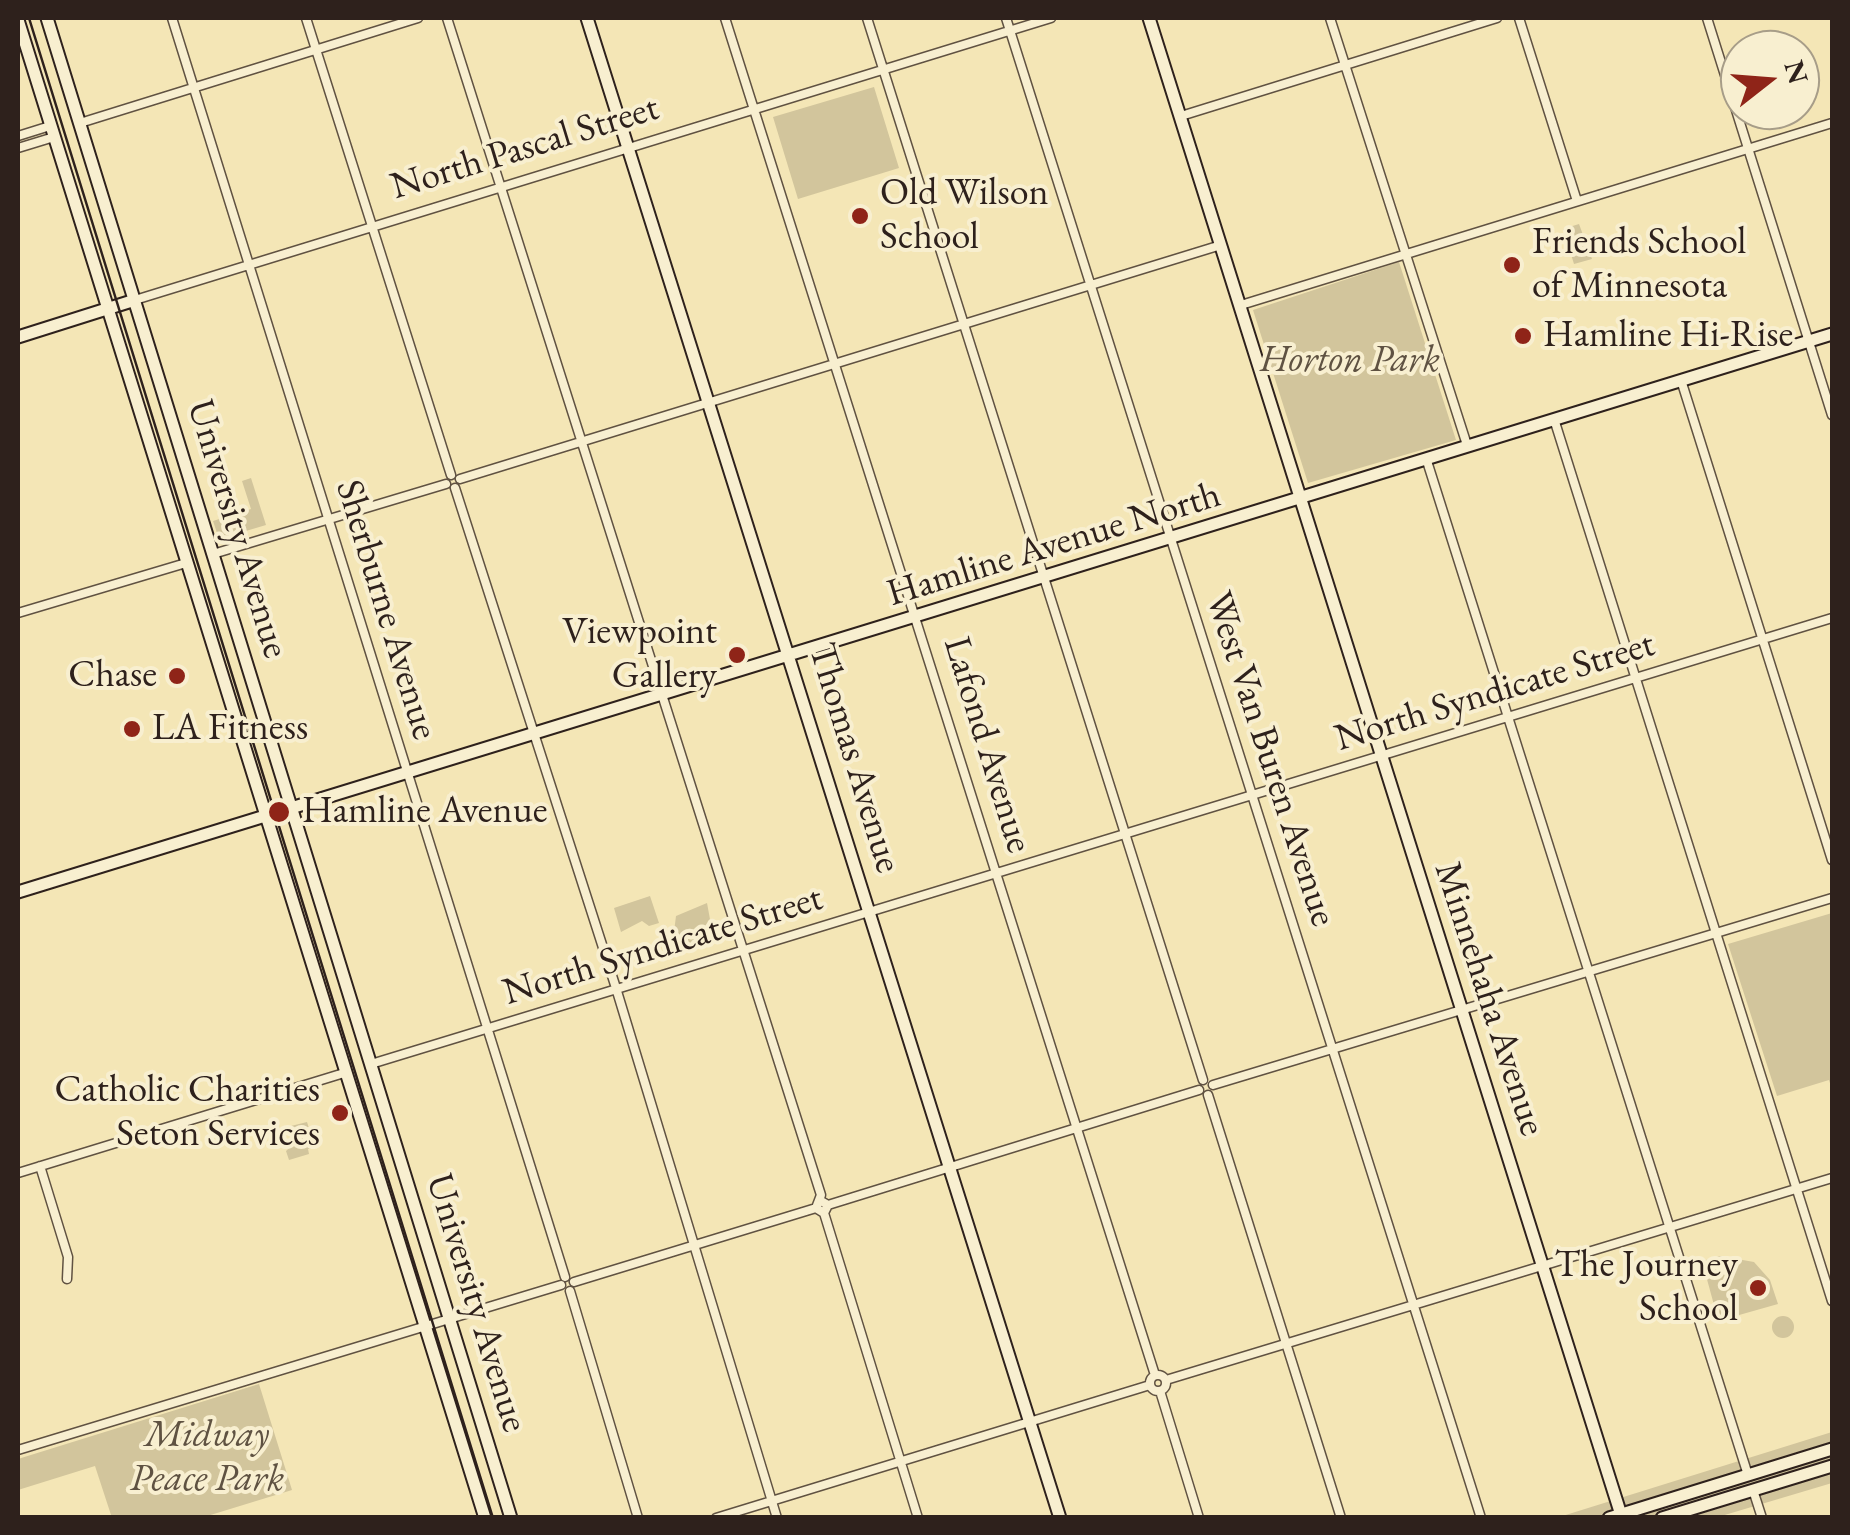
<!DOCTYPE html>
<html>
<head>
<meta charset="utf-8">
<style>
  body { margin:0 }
  #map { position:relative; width:1850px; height:1535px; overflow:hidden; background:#f4e6b6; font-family:"EB Garamond",serif }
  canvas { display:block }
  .frame { position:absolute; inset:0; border:20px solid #2e211c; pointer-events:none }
  .north { position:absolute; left:1720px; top:30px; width:100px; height:100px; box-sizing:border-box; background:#f8efd0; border:2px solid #a79d88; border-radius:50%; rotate:73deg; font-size:28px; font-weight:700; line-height:40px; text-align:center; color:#2e211c }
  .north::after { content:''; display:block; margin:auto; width:35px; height:45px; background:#8f2418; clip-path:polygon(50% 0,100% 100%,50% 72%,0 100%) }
</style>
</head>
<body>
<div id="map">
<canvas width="1850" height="1535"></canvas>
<div class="frame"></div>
<div class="north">N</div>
</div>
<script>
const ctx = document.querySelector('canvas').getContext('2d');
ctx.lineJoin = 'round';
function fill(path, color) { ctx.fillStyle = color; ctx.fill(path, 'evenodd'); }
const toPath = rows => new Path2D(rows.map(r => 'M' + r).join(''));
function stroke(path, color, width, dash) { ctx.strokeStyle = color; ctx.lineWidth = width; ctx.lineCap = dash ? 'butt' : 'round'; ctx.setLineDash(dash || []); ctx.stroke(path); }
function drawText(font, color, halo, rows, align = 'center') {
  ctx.font = font + ' "EB Garamond",serif'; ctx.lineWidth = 8; ctx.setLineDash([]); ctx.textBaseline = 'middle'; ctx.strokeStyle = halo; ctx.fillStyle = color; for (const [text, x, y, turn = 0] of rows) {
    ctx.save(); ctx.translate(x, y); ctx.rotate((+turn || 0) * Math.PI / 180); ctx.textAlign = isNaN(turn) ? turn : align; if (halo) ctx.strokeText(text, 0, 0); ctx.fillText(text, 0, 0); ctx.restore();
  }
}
fill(toPath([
  [874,87,899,168,798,199,773,117],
  [1579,224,1592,259,1574,264,1563,229],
  [1399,262,1456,440,1308,483,1253,310],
  [251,478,266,525,219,539,213,521,251,509,242,481],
  [650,896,659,923,649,926,642,921,621,932,614,908],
  [707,903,714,941,680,951,674,932,676,916],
  [1832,913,1832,1090,1829,1080,1777,1096,1728,944],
  [307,1122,315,1147,308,1149,309,1154,289,1160,286,1151,296,1142,291,1126],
  [1720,1256,1754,1262,1770,1280,1778,1304,1725,1319,1717,1316,1702,1261],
  '1772 1327a11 11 0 1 1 22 0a11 11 0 1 1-22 0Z',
  [259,1384,292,1490,204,1517,112,1518,95,1466,18,1490,18,1459],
  [1832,1432,1832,1483,1718,1517,1556,1518]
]), '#d2c59c');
const street = toPath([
  [172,18,565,1277],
  [306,18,451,475],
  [447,18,821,1195,816,1208,824,1213,828,1205,821,1201],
  [725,18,1155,1375],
  [867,18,1203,1080],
  [1006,18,1481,1518],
  [1330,18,1467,445],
  [1519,18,1577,201],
  [1707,18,1832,415],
  [1181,116,1497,18],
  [80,123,418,18],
  [18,136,50,126],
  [18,148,54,137],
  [135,300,1051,18],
  [1241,305,1832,123],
  [1681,380,1832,860],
  [1554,419,1832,1301],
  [1426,458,1748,1475],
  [460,479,1221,245],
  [455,488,616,988,777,1518],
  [213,554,446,484],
  [18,613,186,563],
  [371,1064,1832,618],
  [1213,1085,1832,898],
  [1208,1095,1341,1518],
  [40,1166,68,1257,67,1279],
  [18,1173,344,1073],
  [828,1205,1199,1090],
  [824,1213,918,1518],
  [574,1282,816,1208],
  [570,1291,638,1518],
  '1150 1383a8 8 0 1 1 16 0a8 8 0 1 1-16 0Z',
  [1166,1380,1832,1178],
  [1160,1391,1199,1518],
  [18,1450,561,1285],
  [1753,1490,1762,1518],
  [716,1518,1150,1385]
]);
const secondary = toPath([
  [47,18,511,1518],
  [587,18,1060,1518],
  [1149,18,1622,1518],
  [18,20,485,1518],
  [18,337,135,300],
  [18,892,1832,334],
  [1609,1518,1832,1449],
  [1662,1518,1832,1466]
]);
stroke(street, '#605242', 11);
stroke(secondary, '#2e211c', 15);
stroke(street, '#f8efd0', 8);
stroke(secondary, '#f8efd0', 11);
stroke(toPath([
  [29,18,493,1518]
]), '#2e211c', 2.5);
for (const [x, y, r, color] of [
  [860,216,10,"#8f2418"],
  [1512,265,10,"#8f2418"],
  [1523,336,10,"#8f2418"],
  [737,655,10,"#8f2418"],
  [177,676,10,"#8f2418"],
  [132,729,10,"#8f2418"],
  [279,812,12,"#8f2418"],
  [340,1113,10,"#8f2418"],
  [1758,1288,10,"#8f2418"]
]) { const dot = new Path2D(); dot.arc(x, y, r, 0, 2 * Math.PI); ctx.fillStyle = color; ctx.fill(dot); stroke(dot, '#f8efd0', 4); }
drawText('38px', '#2e211c', '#f8efd0', [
  ["North Pascal Street",525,148,-17],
  ["University Avenue",237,529,73],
  ["Hamline Avenue North",1054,545,-17],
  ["Sherburne Avenue",386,610,73],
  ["North Syndicate Street",1495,692,-17],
  ["Lafond Avenue",987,745,73],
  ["Thomas Avenue",854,758,73],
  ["West Van Buren Avenue",1270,759,72],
  ["North Syndicate Street",663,946,-17],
  ["Minnehaha Avenue",1489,999,72],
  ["University Avenue",476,1303,73]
]);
drawText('38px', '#2e211c', '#f8efd0', [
  ["Old Wilson",880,194],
  ["School",880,238],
  ["Friends School",1532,243],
  ["of Minnesota",1532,287],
  ["Hamline Hi-Rise",1543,336],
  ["Viewpoint",717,633,"right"],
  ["Gallery",717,677,"right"],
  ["Chase",157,676,"right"],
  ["LA Fitness",152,729],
  ["Hamline Avenue",302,812],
  ["Catholic Charities",320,1091,"right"],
  ["Seton Services",320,1135,"right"],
  ["The Journey",1738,1266,"right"],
  ["School",1738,1310,"right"]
], 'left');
drawText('italic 38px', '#5f5242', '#f8efd0', [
  ["Horton Park",1350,361],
  ["Midway",207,1436],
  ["Peace Park",207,1480]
]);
</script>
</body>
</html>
